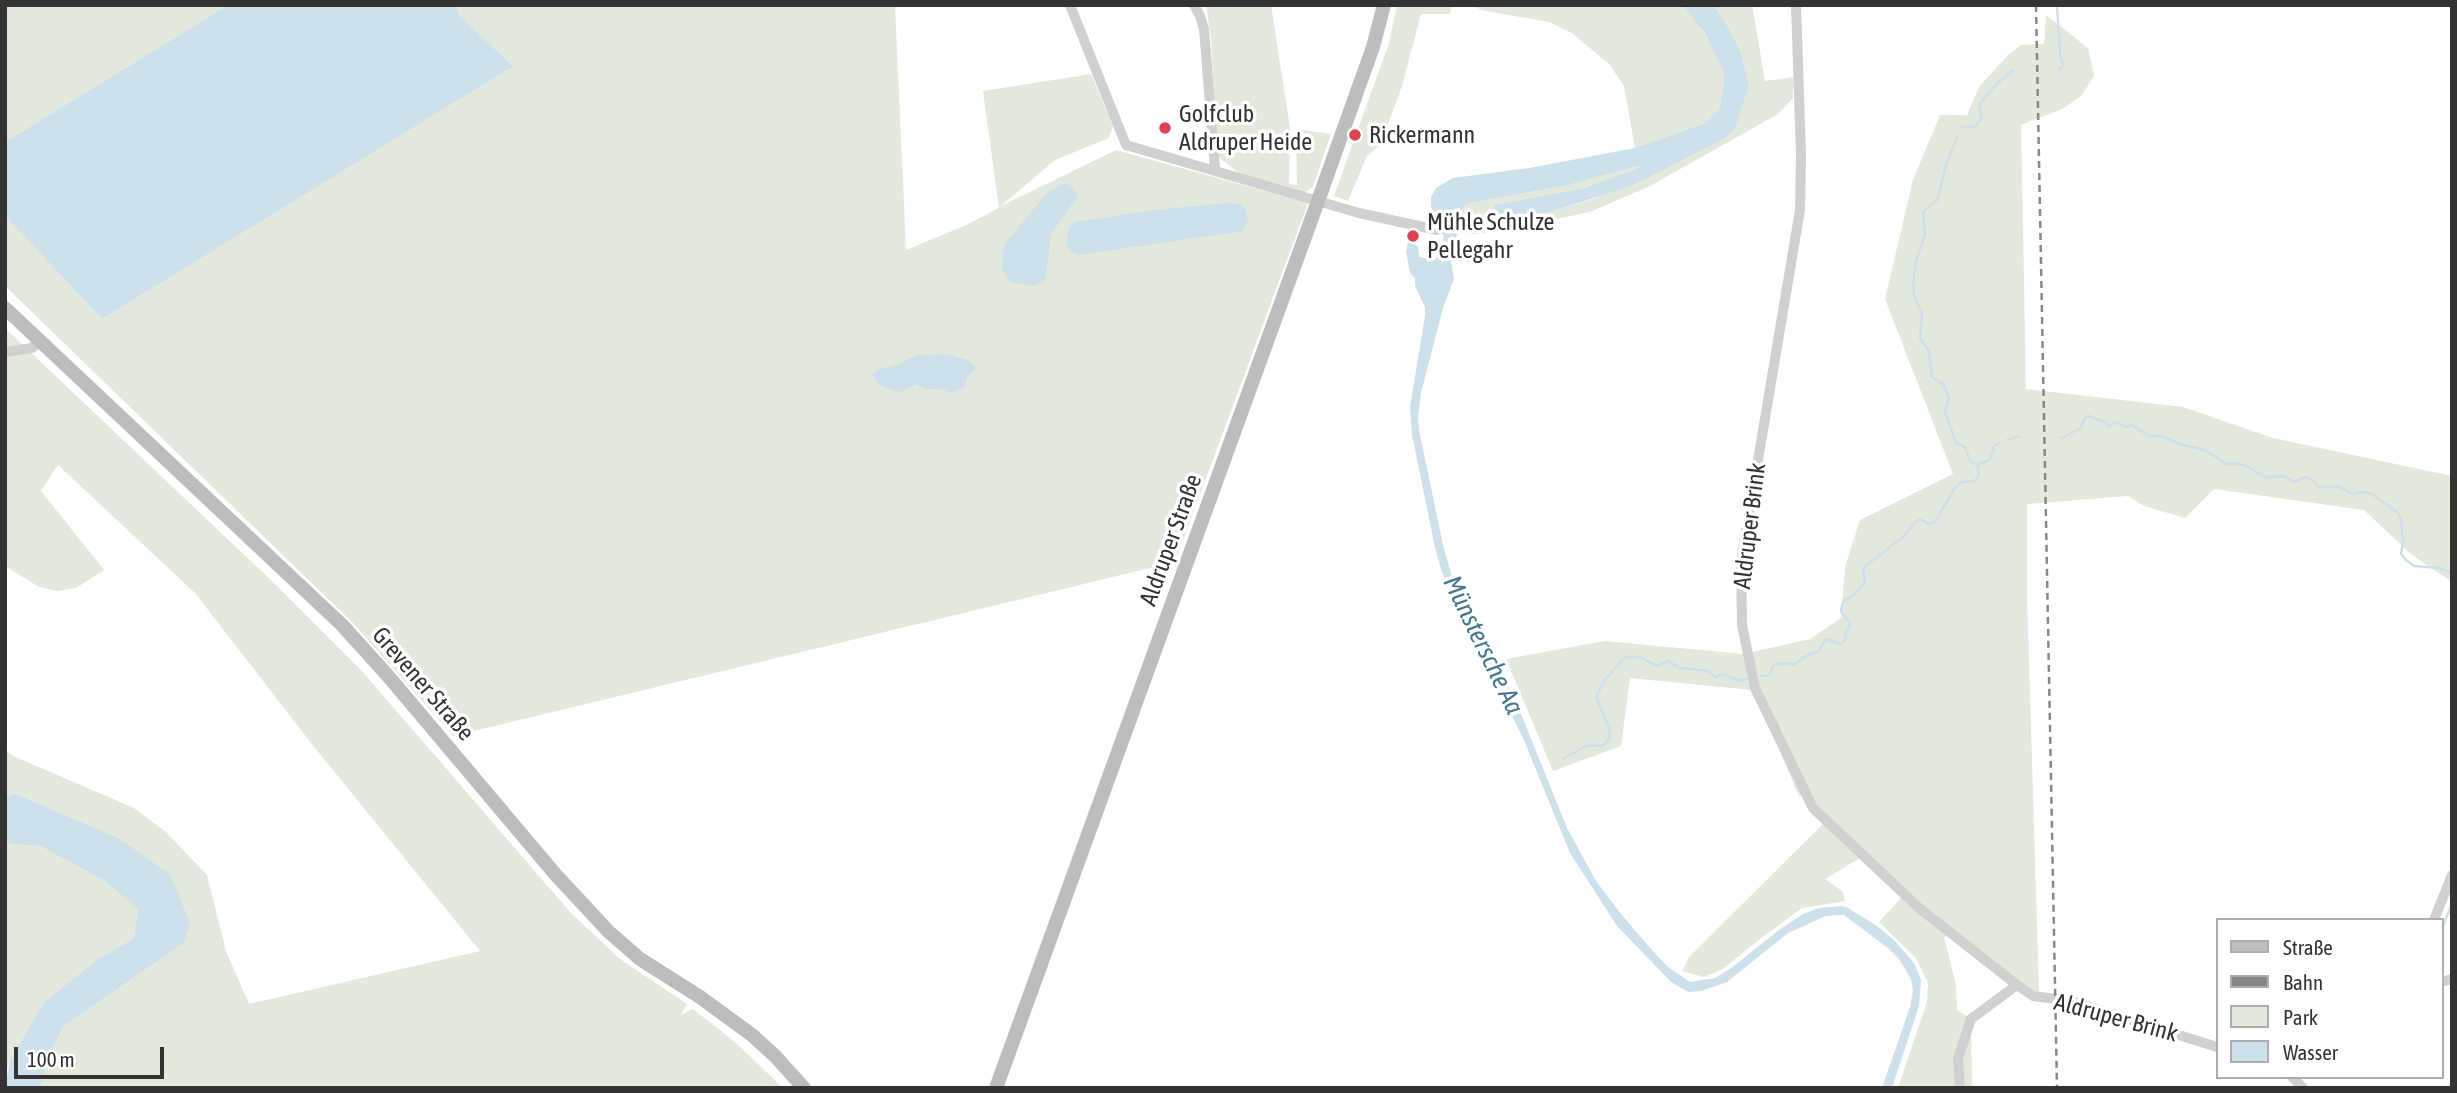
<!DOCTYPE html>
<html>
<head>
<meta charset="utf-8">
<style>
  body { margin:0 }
  #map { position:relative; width:2457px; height:1093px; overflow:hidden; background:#fff; font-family:"Asap Condensed",sans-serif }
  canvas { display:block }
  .frame { position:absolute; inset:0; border:7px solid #333; pointer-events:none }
  .legend { position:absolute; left:2216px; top:918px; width:228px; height:161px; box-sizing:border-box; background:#fff; border:2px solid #adadad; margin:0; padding:9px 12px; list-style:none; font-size:21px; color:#333 }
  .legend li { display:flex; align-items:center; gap:14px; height:35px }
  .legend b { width:35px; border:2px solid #adadad }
  .scale { position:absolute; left:14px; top:1047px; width:150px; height:32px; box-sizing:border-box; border:4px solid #333; border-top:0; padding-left:9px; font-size:21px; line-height:24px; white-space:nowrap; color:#333; -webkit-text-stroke:5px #fff; paint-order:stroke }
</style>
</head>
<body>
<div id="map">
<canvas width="2457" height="1093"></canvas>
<div class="frame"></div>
<ul class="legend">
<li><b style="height:9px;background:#bdbdbd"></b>Straße</li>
<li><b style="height:9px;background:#888"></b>Bahn</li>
<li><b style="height:19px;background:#e3e9dd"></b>Park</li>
<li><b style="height:19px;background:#cee0ea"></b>Wasser</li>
</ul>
<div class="scale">100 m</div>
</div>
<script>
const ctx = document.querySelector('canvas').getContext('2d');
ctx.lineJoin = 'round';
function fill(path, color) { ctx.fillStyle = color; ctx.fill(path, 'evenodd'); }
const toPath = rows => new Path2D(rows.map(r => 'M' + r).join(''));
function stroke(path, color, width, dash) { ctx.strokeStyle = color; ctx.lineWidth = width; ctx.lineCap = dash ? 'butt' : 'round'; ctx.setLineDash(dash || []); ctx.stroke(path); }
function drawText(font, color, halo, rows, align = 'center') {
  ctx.font = font + ' "Asap Condensed",sans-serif'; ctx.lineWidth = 7; ctx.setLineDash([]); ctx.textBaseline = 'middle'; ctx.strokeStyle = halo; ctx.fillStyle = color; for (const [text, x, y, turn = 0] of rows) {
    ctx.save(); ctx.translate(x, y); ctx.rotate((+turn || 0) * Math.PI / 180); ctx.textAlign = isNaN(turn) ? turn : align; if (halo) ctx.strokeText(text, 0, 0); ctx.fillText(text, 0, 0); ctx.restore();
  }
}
fill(toPath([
  [5,5,228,5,5,142],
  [456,5,895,5,906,250,966,225,999,208,983,91,1091,74,1113,126,1109,138,1055,160,1001,206,1116,150,1308,203,1175,562,453,736,352,622,5,286,5,216,102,319,512,65,459,15],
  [1206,5,1271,5,1290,128,1289,184,1297,185,1296,129,1331,134,1313,187,1304,193,1241,175,1217,156,1211,38],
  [1397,5,1452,5,1450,14,1421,14,1402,86,1380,145,1367,156,1348,201,1334,196,1389,43],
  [1473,5,1682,5,1705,33,1723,72,1724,80,1719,110,1705,123,1635,148,1624,86,1609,64,1572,33,1549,22,1481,10],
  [1713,5,1752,5,1765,81,1794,77,1793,98,1778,114,1650,186,1590,212,1499,231,1473,234,1460,232,1463,208,1469,203,1564,186,1641,164,1642,167,1584,188,1494,205,1496,223,1557,210,1593,199,1727,137,1749,84,1740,50,1727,25],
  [2046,15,2088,48,2094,76,2081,96,2062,109,2021,125,2026,389,2183,407,2273,438,2452,476,2452,582,2412,555,2364,510,2214,489,2185,518,2144,506,2128,496,2027,504,2027,595,2039,992,2026,989,1922,906,1815,808,1807,794,1799,796,1751,684,1752,690,1630,678,1621,746,1553,771,1506,659,1605,641,1743,654,1810,639,1841,618,1845,567,1860,520,1953,474,1885,299,1913,180,1940,115,1967,115,1979,87,2007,56,2021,45,2044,44],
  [5,328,277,586,361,670,571,913,620,959,687,1004,681,1015,693,1009,735,1042,783,1088,40,1088,49,1055,64,1026,184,943,15,794,5,797,5,750,13,756,134,808,166,832,207,875,226,951,249,1004,480,951,311,743,195,593,58,465,41,491,104,570,76,588,56,591,39,587,5,566],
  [1823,824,1860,858,1825,879,1843,892,1845,901,1802,908,1761,938,1723,969,1704,977,1682,971,1689,957],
  [5,840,11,844,40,846,105,881,138,908,134,938,98,959,44,1002,10,1060,5,1078],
  [1902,897,1948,935,1944,937,1956,985,1957,1010,1971,1019,1972,1088,1898,1088,1927,1002,1928,983,1916,958,1879,922]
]), '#e3e9dd');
fill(toPath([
  [228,5,456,5,459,15,513,66,102,319,5,216,5,142],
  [1682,5,1713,5,1727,25,1740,50,1749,84,1736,126,1727,137,1633,185,1557,210,1495,223,1494,205,1584,188,1641,167,1641,165,1564,186,1469,203,1463,208,1451,260,1454,279,1443,308,1421,393,1418,417,1419,430,1443,545,1453,580,1515,699,1567,828,1596,881,1621,914,1651,949,1668,967,1690,982,1715,978,1730,969,1779,930,1803,914,1819,908,1842,906,1848,908,1877,926,1895,941,1914,963,1921,980,1919,1006,1892,1088,1882,1088,1910,1007,1913,990,1911,979,1899,959,1888,948,1844,915,1826,916,1788,933,1727,982,1701,991,1688,992,1671,982,1617,926,1570,853,1523,738,1452,596,1441,569,1435,547,1412,435,1410,407,1425,316,1425,307,1415,286,1415,278,1410,273,1406,251,1408,242,1418,246,1419,257,1435,260,1440,253,1444,235,1440,233,1431,206,1431,197,1436,188,1453,178,1529,168,1635,148,1705,123,1719,110,1724,80,1723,72,1705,33],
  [1068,183,1075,190,1078,196,1051,234,1046,278,1041,283,1032,286,1012,282,1007,278,1002,270,1003,248,1007,241,1046,194,1060,185],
  [1227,203,1241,204,1245,209,1248,220,1243,231,1078,255,1073,253,1067,247,1068,229,1075,222,1155,210],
  [947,354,967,360,976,367,967,378,965,387,951,393,941,389,924,389,915,384,901,392,893,391,878,384,872,375,877,370,899,364,916,355],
  [15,794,118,838,170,874,190,923,184,943,64,1026,49,1055,40,1088,5,1088,10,1060,44,1002,98,959,134,938,138,909,105,881,40,846,11,844,5,840,5,797]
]), '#cee0ea');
stroke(toPath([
  [2057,5,2060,56,2064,65,2059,70],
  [1962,127,1975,127,1982,118,1979,106,1981,102,1996,85,2013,70],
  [2062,438,2081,428,2084,419,2089,416,2106,423,2108,427,2117,422,2126,427,2132,425,2149,436,2161,436,2183,445,2205,450,2227,464,2236,463,2246,466,2267,478,2284,476,2294,482,2305,477,2311,479,2318,487,2339,487,2353,494,2363,492,2372,494,2398,513,2401,520,2403,542,2401,554,2406,560,2414,566,2438,568,2452,573],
  [2007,440,2020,436],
  [1977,465,1990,460,1994,446,1999,443],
  [1762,676,1770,675,1772,668,1776,664,1789,663,1794,665,1806,656,1819,651,1826,639,1840,644,1845,641,1846,632,1850,627,1850,623,1841,612,1842,605,1846,599,1853,596,1865,582,1863,570,1867,565,1903,537,1915,522,1920,519,1929,524,1935,522,1954,489,1962,482,1975,481,1979,474,1977,465,1970,461,1965,447,1956,443,1945,412,1949,397,1943,384,1932,377,1929,351,1920,338,1922,314,1914,295,1913,285,1916,261,1925,235,1923,212,1938,199,1945,168,1957,137],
  [1563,759,1586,746,1604,745,1609,739,1610,730,1596,697,1604,681,1625,657,1640,657,1657,666,1669,661,1679,668,1708,671,1716,677,1723,674,1740,681,1746,679],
  [2443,926,2452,904]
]), '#cee0ea', 2.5);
stroke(toPath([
  [1070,5,1126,145,1359,213,1437,230],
  [1194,5,1200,16,1204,29,1215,169],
  [1796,5,1801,155,1800,210,1741,561,1742,625,1755,688,1813,808,1919,908,2017,985],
  [5,352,32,348,40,340],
  [2434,920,2452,875],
  [2441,982,2452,979],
  [2292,1077,2303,1088],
  [1960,1088,1958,1059,1971,1019,2017,985,2033,996,2071,1001,2217,1047]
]), '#d0d0d0', 10);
stroke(toPath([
  [5,308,342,625,389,677,555,874,609,932,640,959,700,997,752,1035,775,1056,804,1088],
  [996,1088,1318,201,1373,47,1384,5]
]), '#bdbdbd', 14);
stroke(toPath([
  [2036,5,2057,1088]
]), '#888', 2.5, [7, 5]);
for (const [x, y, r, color] of [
  [1165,128,7,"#dc4352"],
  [1355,135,7,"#dc4352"],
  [1413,236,7,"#dc4352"]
]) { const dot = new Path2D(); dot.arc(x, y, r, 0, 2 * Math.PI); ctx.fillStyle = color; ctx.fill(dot); stroke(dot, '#fff', 2.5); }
drawText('24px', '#333', '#fff', [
  ["Golfclub",1179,114],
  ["Aldruper Heide",1179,142],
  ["Rickermann",1369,135],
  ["Mühle Schulze",1427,222],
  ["Pellegahr",1427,250]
], 'left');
drawText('24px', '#333', '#fff', [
  ["Aldruper Brink",1750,526,-83],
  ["Aldruper Straße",1171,540,-70],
  ["Grevener Straße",423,684,49],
  ["Aldruper Brink",2116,1018,15]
]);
drawText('italic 26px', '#447692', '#fff', [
  ["Münstersche Aa",1483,645,64]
]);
</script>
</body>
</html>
